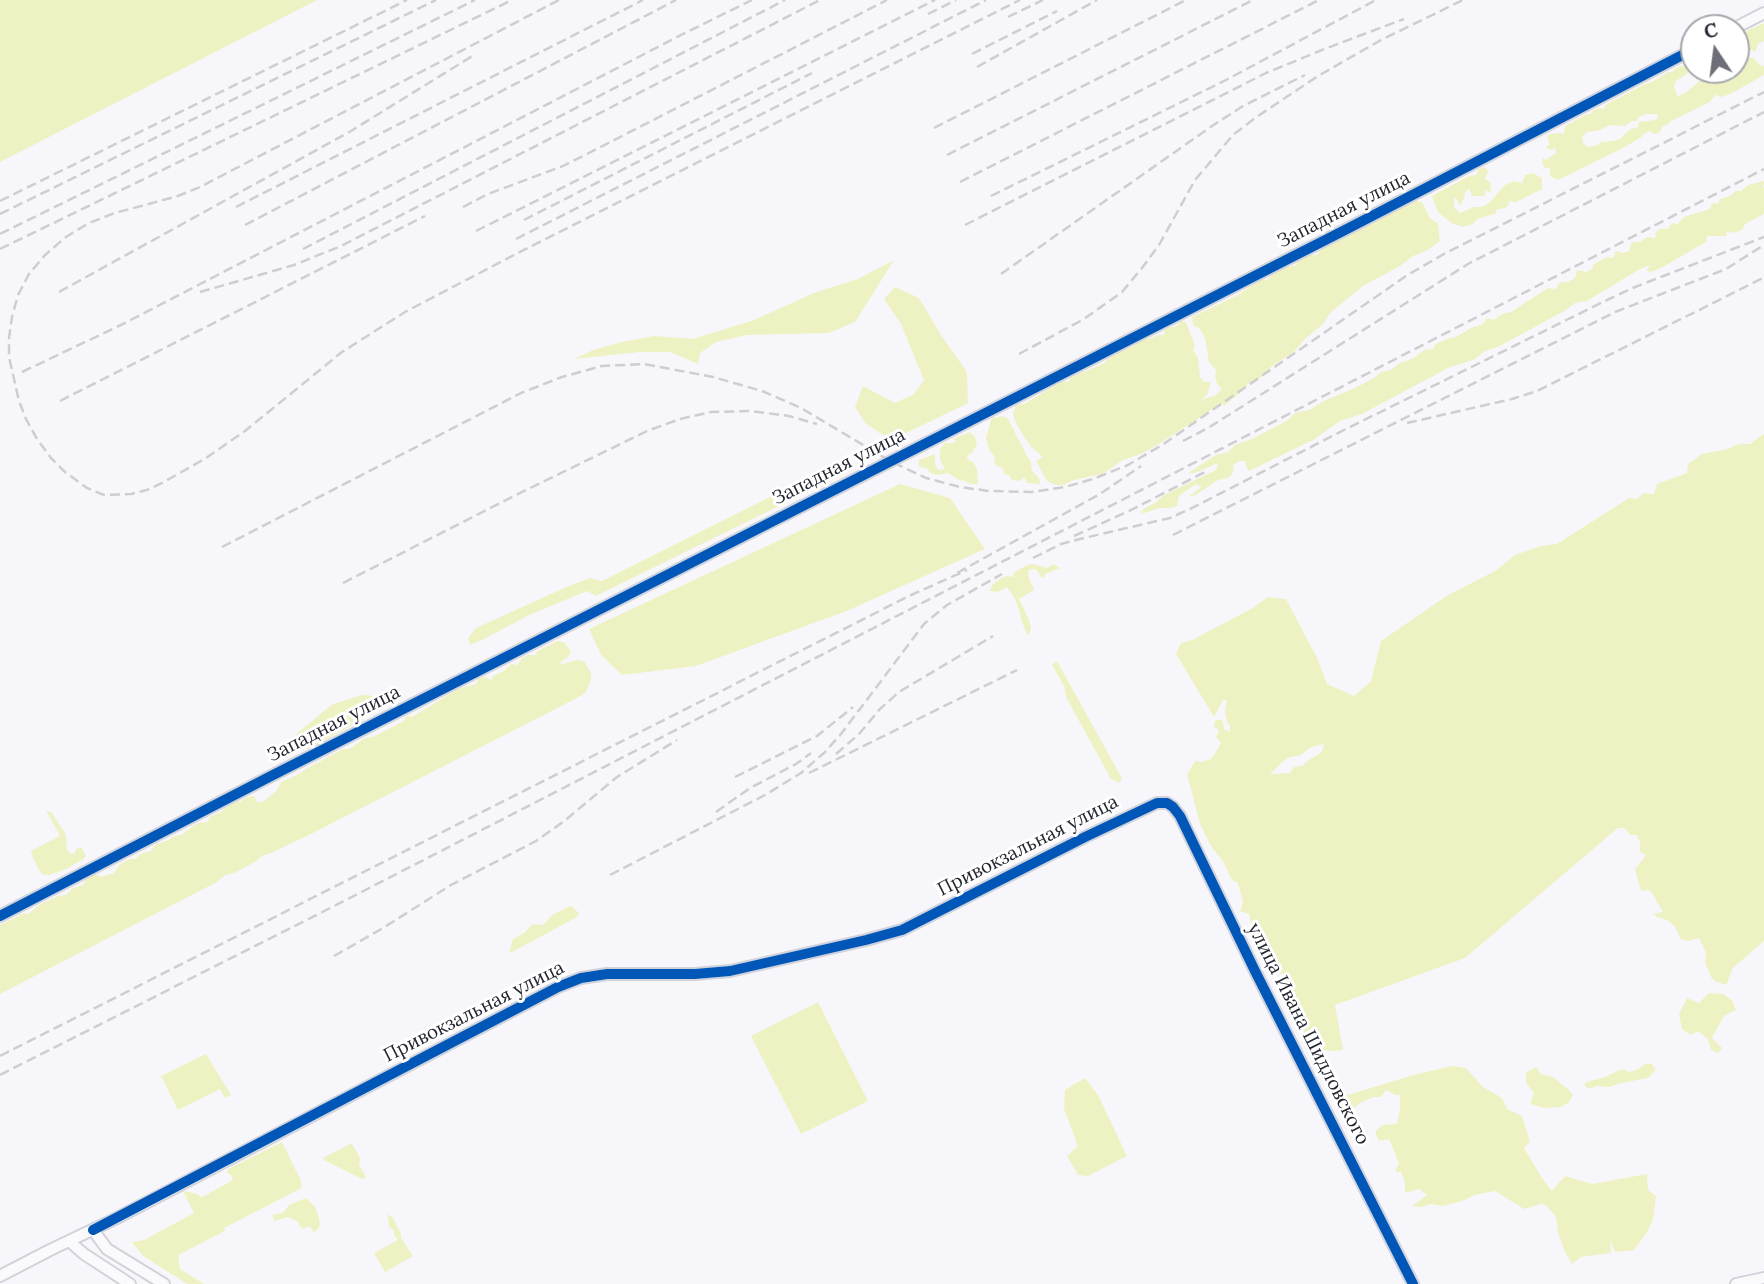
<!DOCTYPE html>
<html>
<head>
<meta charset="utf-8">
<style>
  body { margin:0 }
  #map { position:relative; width:1764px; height:1284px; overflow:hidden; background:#f7f7fb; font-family:Lora,serif }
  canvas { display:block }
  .north { position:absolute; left:1680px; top:14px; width:70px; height:70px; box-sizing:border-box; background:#fff; border:2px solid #a7a8ad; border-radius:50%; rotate:347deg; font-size:19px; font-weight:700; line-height:28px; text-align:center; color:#232531 }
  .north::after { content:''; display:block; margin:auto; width:24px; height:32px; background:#6d6e78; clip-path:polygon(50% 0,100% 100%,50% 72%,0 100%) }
</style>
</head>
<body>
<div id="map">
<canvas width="1764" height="1284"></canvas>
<div class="north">С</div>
</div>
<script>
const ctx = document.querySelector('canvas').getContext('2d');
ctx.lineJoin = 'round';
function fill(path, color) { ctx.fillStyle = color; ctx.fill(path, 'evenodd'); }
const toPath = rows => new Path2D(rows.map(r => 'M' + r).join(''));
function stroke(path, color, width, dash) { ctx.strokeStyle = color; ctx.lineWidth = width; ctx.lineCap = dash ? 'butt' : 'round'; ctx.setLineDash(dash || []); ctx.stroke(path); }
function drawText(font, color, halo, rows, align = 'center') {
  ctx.font = font + ' Lora,serif'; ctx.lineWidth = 6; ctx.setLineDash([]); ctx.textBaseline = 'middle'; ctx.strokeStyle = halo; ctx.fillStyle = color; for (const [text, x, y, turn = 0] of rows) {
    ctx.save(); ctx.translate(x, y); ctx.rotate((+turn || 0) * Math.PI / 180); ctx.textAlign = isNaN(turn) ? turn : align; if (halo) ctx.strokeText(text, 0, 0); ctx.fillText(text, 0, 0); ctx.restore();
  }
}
fill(toPath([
  [0,0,317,0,0,162],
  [1764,23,1764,41,1758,44,1755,52,1751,50,1737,49,1736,50,1736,39,1745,32],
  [1748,57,1753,58,1760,65,1764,66,1764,75,1734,92,1722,97,1715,95,1710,102,1671,121,1667,125,1662,126,1660,132,1654,134,1650,131,1644,134,1640,138,1623,148,1558,180,1550,176,1550,168,1545,168,1542,163,1543,158,1546,160,1556,153,1555,148,1550,150,1546,147,1550,144,1547,138,1549,134,1564,133,1565,126,1587,114,1591,114,1592,111,1599,108,1605,109,1605,105,1645,84,1654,81,1668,72,1672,72,1676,68,1694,62,1694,69,1676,81,1674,87,1677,95,1679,96,1688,91,1705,76,1714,74,1720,75,1718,79,1722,80,1731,70,1736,70,1737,61],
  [1647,114,1657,114,1658,118,1655,120,1639,122,1637,128,1630,129,1620,139,1613,141,1601,142,1598,145,1588,147,1583,143,1582,137,1587,132,1600,130,1610,125,1625,126,1632,121,1637,121,1639,117],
  [1485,167,1488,171,1485,179,1490,182,1491,193,1486,190,1484,196,1472,196,1469,188,1465,193,1464,199,1459,206,1457,199,1454,198,1454,207,1460,213,1474,207,1482,207,1489,203,1505,185,1514,181,1522,183,1525,175,1533,173,1542,178,1542,189,1516,202,1510,201,1506,208,1497,209,1495,214,1477,219,1473,224,1463,227,1451,223,1438,212,1432,196,1469,176,1476,175,1479,169],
  [1764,181,1764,185,1762,187,1764,187,1764,214,1745,224,1742,230,1733,233,1727,231,1726,236,1707,236,1706,242,1661,268,1651,272,1646,270,1651,265,1640,269,1587,301,1575,303,1566,310,1498,347,1485,351,1475,359,1448,368,1362,414,1340,421,1313,440,1249,471,1246,466,1246,461,1240,461,1233,465,1234,470,1230,477,1216,481,1196,495,1188,497,1201,487,1196,484,1179,496,1177,506,1172,508,1160,508,1141,514,1143,509,1155,503,1164,495,1216,470,1218,463,1195,473,1188,473,1216,455,1228,452,1235,445,1254,438,1288,420,1295,413,1309,410,1324,401,1355,388,1374,378,1381,372,1391,370,1400,363,1414,358,1424,350,1433,349,1436,344,1449,338,1456,337,1471,328,1483,324,1487,318,1493,320,1502,314,1511,312,1548,288,1556,289,1560,282,1568,282,1575,278,1577,270,1586,272,1592,269,1594,264,1607,257,1613,258,1616,251,1623,253,1629,251,1632,242,1640,242,1647,237,1654,238,1656,237,1655,233,1659,229,1668,229,1672,223,1678,224,1684,217,1710,209,1712,203,1718,204,1720,199,1730,196,1736,191,1741,191,1748,185],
  [1413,201,1422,202,1430,218,1438,224,1440,241,1426,251,1413,256,1400,266,1363,286,1330,313,1323,324,1305,339,1295,351,1271,367,1258,380,1249,383,1242,391,1224,406,1222,403,1154,447,1141,454,1123,460,1102,474,1074,480,1064,485,1056,485,1047,481,1036,461,1043,457,1031,447,1030,444,1026,440,1016,423,1013,414,1016,405,1024,404,1063,381,1068,382,1071,377,1105,363,1110,356,1134,346,1144,339,1149,339,1158,335,1164,335,1165,329,1177,326,1181,321,1186,322,1195,346,1193,350,1198,358,1200,377,1204,382,1211,382,1207,395,1201,400,1216,395,1222,389,1217,384,1215,376,1216,370,1209,362,1205,338,1200,329,1193,325,1192,317,1238,295,1260,280,1267,280,1277,270,1296,265,1301,256,1317,255,1324,246,1339,241,1377,218,1403,208],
  [894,260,855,322,829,333,747,335,716,342,700,353,698,364,670,352,640,352,574,359,593,350,622,342,654,336,693,339,754,320,814,293,858,279],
  [895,287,919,298,941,335,967,372,968,403,892,440,866,424,855,407,863,386,895,403,914,394,924,380,901,324,884,299],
  [1002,416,1008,419,1027,456,1031,462,1032,471,1039,478,1040,484,1027,483,1024,477,1020,481,1012,480,1009,475,1005,475,1003,469,994,464,995,457,989,450,986,438,992,417,997,418],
  [970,432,975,437,977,444,973,452,967,456,968,460,973,462,977,469,978,484,970,484,965,481,959,480,948,473,938,475,932,474,926,468,919,467,919,460,935,454,935,463,938,470,945,469,940,460,940,449,945,443,955,443,956,441,953,439],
  [1764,434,1764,941,1733,968,1726,985,1715,981,1711,977,1705,963,1706,953,1699,938,1688,941,1681,939,1675,927,1667,920,1657,917,1653,914,1663,912,1650,890,1642,891,1640,888,1635,869,1646,855,1640,852,1640,843,1637,835,1630,835,1625,828,1618,828,1465,958,1335,1005,1343,1050,1333,1051,1315,1049,1306,1038,1299,1018,1294,1013,1289,1003,1283,997,1283,985,1287,977,1266,965,1263,942,1249,933,1251,922,1249,914,1240,911,1243,902,1238,883,1232,880,1223,861,1212,848,1200,824,1187,774,1195,761,1201,762,1211,759,1218,749,1221,742,1216,737,1219,730,1214,727,1215,721,1219,719,1223,721,1224,729,1230,732,1230,726,1227,722,1225,710,1227,700,1223,700,1214,717,1176,654,1181,643,1192,640,1251,609,1268,597,1286,599,1317,658,1327,684,1354,696,1371,681,1381,641,1448,595,1495,571,1515,555,1541,546,1557,544,1629,498,1637,499,1644,493,1654,494,1657,484,1687,473,1688,464,1702,454,1727,449,1739,444,1750,444],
  [1324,744,1322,752,1310,759,1302,766,1294,767,1290,773,1270,774,1287,758,1301,755,1311,747],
  [838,468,846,473,596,596,587,591,529,615,486,638,470,645,468,638,476,628,562,589,590,578,602,581,812,476],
  [900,484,950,498,985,549,849,610,696,666,622,675,601,655,589,629],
  [1033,564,1047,568,1053,564,1060,568,1045,574,1044,578,1040,576,1038,571,1034,569,1029,570,1028,576,1034,590,1019,599,1029,620,1031,629,1028,636,1021,620,1021,616,1015,599,1007,587,998,592,990,591,992,585,1000,579,1007,576,1012,577,1015,572,1027,565],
  [557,641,564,642,571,652,567,658,561,662,560,665,577,660,584,661,591,673,591,680,586,692,577,698,307,836,271,853,262,856,255,862,234,873,225,875,217,882,0,994,0,925,24,913,29,914,37,906,58,896,66,895,73,888,83,885,86,879,94,874,101,877,114,873,120,864,130,859,136,859,140,854,151,851,156,844,169,840,172,837,183,834,197,823,207,822,211,816,219,813,235,801,240,802,245,798,252,796,255,797,257,802,263,802,277,790,281,782,297,775,306,769,343,749,349,749,365,738,373,737,404,721,406,716,412,717,458,689,476,684,479,678,485,677,491,680,493,676,504,671,511,664,517,665,522,658,528,655,535,655,538,651],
  [1057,661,1119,773,1122,779,1119,783,1111,779,1066,697,1064,686,1052,665],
  [361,695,375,696,378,703,374,713,311,748,285,752,284,747,293,737,331,705],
  [46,810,52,813,65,833,67,842,66,848,69,853,74,854,77,848,82,848,86,856,84,859,66,869,49,875,42,874,38,868,33,858,31,851,60,836],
  [571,906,579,913,577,917,512,952,509,953,513,939,524,933,533,924,543,925,552,915],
  [1709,993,1723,994,1732,1000,1736,1010,1724,1016,1715,1032,1712,1038,1722,1048,1718,1053,1711,1050,1708,1039,1698,1031,1691,1035,1682,1029,1679,1014,1687,998,1699,1003],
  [818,1002,868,1101,801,1134,751,1036],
  [206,1054,231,1095,225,1098,220,1089,178,1110,161,1076],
  [1645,1064,1652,1064,1656,1070,1648,1078,1621,1083,1609,1087,1597,1086,1589,1089,1584,1085,1586,1082,1605,1077,1622,1069,1629,1072,1637,1070],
  [1452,1066,1466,1068,1483,1087,1502,1098,1507,1109,1522,1116,1530,1142,1524,1148,1542,1178,1552,1191,1565,1176,1592,1184,1653,1173,1647,1175,1648,1190,1656,1196,1653,1220,1646,1234,1634,1250,1615,1252,1610,1240,1611,1253,1581,1257,1572,1264,1565,1252,1558,1232,1556,1217,1546,1205,1541,1204,1524,1209,1495,1191,1475,1195,1462,1201,1443,1206,1430,1204,1422,1207,1412,1206,1427,1195,1419,1189,1405,1193,1405,1183,1401,1172,1395,1172,1399,1163,1389,1139,1379,1141,1375,1132,1382,1125,1397,1124,1400,1109,1400,1095,1395,1095,1386,1090,1381,1097,1373,1097,1360,1103,1349,1112,1335,1099,1413,1075],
  [1536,1067,1541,1074,1553,1077,1569,1090,1573,1095,1568,1103,1561,1107,1544,1108,1530,1104,1534,1093,1526,1083,1526,1073],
  [1085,1078,1098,1095,1127,1156,1088,1176,1078,1175,1067,1156,1078,1146,1064,1109,1065,1090],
  [282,1142,300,1179,302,1184,300,1189,224,1228,225,1231,178,1255,180,1269,204,1284,187,1284,142,1255,132,1242,144,1240,194,1213,183,1191,197,1194,201,1197,204,1196,233,1180,231,1175,227,1173,228,1169],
  [350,1144,353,1145,360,1158,359,1164,366,1177,362,1179,324,1160,323,1158],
  [306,1198,315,1207,319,1218,320,1226,314,1233,310,1226,302,1229,297,1221,287,1217,275,1221,272,1215,283,1213,289,1205],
  [388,1214,393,1218,401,1234,401,1238,413,1256,385,1272,374,1253,398,1240,394,1235,394,1230,389,1227]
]), '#eef2c2');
const secondary = toPath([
  [1735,28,1764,13],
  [0,916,275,774,565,627,1345,230,1694,49],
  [93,1230,107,1249,164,1284],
  [69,1241,84,1254,130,1284],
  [0,1276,50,1250,117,1218,558,987,581,978,607,974,695,974,730,971,866,940,902,930,1085,837,1157,803,1167,803,1173,807,1180,816,1255,971,1413,1284],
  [1736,1284,1764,1278]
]);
stroke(secondary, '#d1d2da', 14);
stroke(secondary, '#fafafd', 10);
stroke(toPath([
  [559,0,200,187,178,196,115,213,89,223,66,237,45,255,29,274,18,295,12,317,9,338,9,357,19,401,26,419,37,439,51,458,65,472,87,488,104,495,131,494,147,490,164,482,206,458,245,431,342,352,405,312,514,255,1020,0],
  [928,14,956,0],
  [1008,17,1043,0],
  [972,54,1057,11],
  [977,67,1097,0],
  [934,128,1186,0],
  [947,155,1253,0],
  [960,182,1319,0],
  [991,196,1226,80,1376,0],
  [0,201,407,0],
  [236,207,643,0],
  [463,207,488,194,563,166,585,155,887,0],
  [0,214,436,0],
  [524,220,812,73],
  [245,225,676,0],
  [965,225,1266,73,1327,48,1404,19],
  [476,231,935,0],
  [0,234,475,0],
  [516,239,986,0],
  [0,249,512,0],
  [303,249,785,0],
  [1001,274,1212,126,1243,106,1305,75],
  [59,292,351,131,474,55],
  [200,292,294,265,341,246,820,0],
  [1019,354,1084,319,1122,292,1142,268,1159,245,1195,180,1233,135,1255,118,1318,76,1381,40,1463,0],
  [22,372,123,324,681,35,752,0],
  [60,401,425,216],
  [1407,423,1512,399,1537,391,1763,278],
  [1183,441,1208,428,1468,264,1764,112],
  [1173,535,1615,312,1726,269,1764,245],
  [1074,536,1131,510,1205,472],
  [222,547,521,393,562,377,602,366,644,364,713,377,762,391,801,408,890,461,926,478,960,487,989,491,1031,492,1065,487,1093,479,1128,465,1162,445,1406,276,1444,254,1764,92],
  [1033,558,1061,544,1084,538,1170,518,1192,508,1344,430,1607,300,1635,287,1764,237],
  [957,573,1100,494,1141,466],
  [343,583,518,494,647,431,680,419,711,412,751,411,789,416,817,424],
  [836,754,859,734,880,709,899,692,993,636],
  [809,773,1017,670],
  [735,777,817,736,853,707],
  [716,812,750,788,796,764,811,753],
  [610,875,765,795,801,773,825,752,841,734,924,624,947,605,1002,574],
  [334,956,383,928,451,885,536,841,563,822,617,777,677,740],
  [0,1056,909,596,967,570],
  [0,1075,346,900,1764,169]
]), '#ceced0', 2.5, [10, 5]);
stroke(toPath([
  [0,916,275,774,565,627,1345,230,1694,49],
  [93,1230,558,987,581,978,607,974,695,974,730,971,866,940,902,930,1085,837,1157,803,1167,803,1173,807,1180,816,1255,971,1413,1284]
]), '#0057b8', 10);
drawText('19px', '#232531', '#fff', [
  ["Западная улица",1344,210,-27],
  ["Западная улица",839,467,-27],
  ["Западная улица",334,724,-27],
  ["Привокзальная улица",1028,846,-27],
  ["Привокзальная улица",474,1012,-27],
  ["улица Ивана Шидловского",1308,1034,63]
]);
</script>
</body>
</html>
